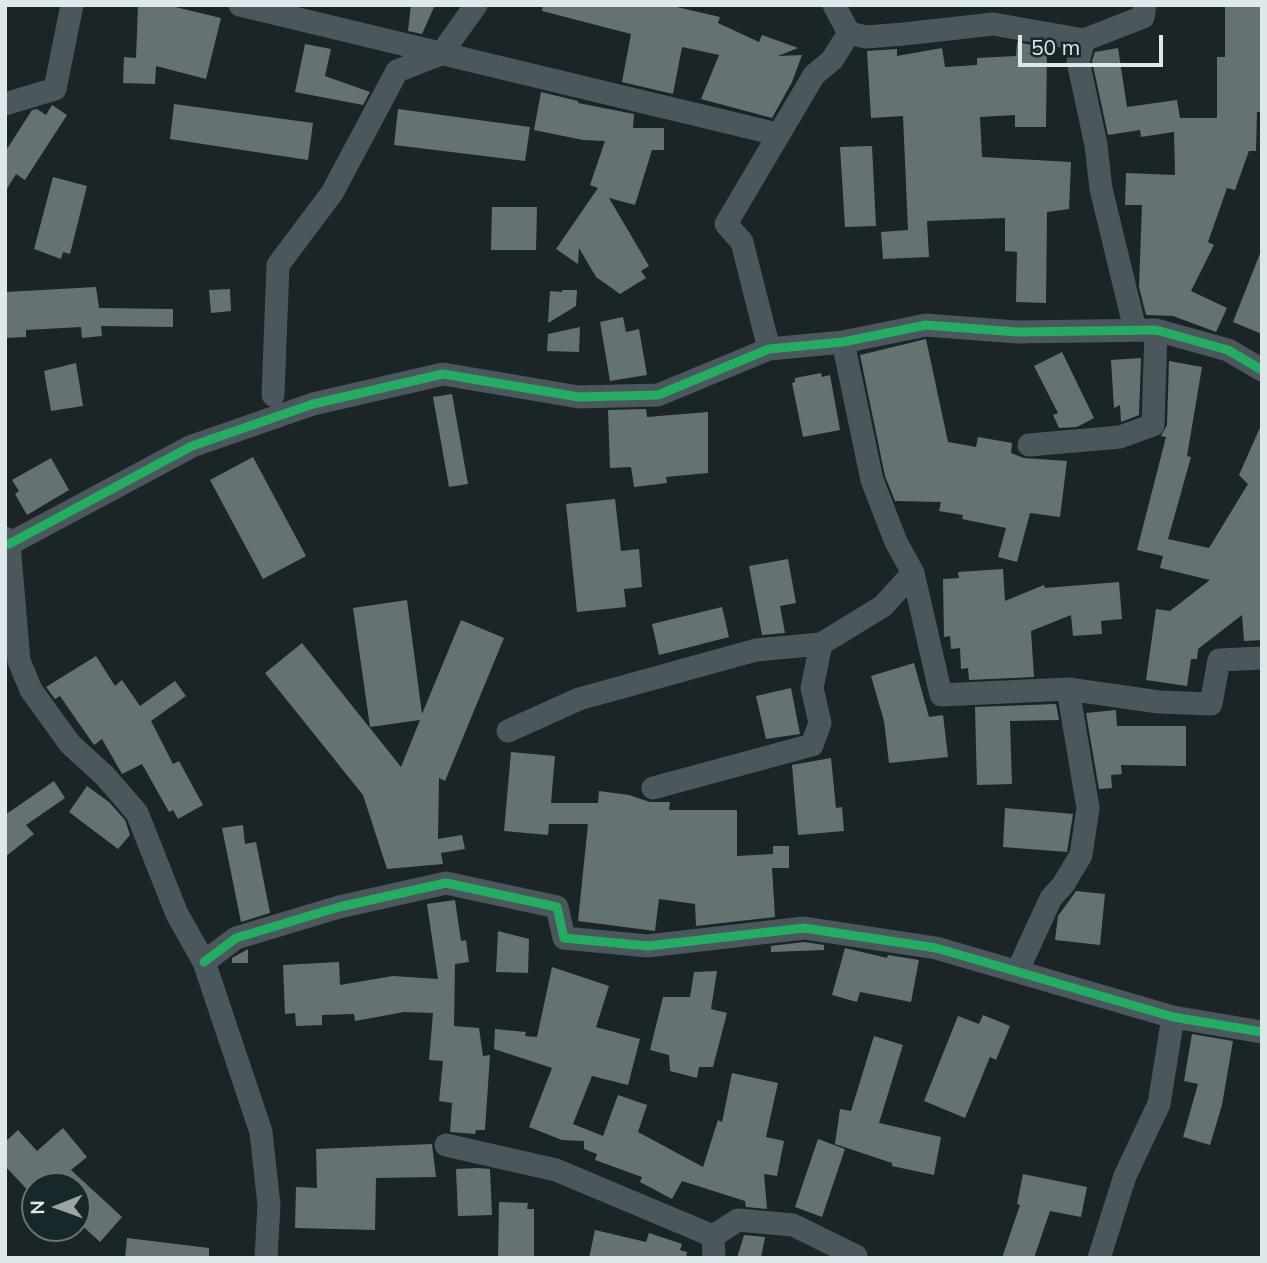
<!DOCTYPE html>
<html>
<head>
<meta charset="utf-8">
<style>
  body { margin:0 }
  #map { position:relative; width:1267px; height:1263px; overflow:hidden; background:#1b2426; font-family:Mulish,sans-serif }
  canvas { display:block }
  .frame { position:absolute; inset:0; border:7px solid #dee8ea; pointer-events:none }
  .north { position:absolute; left:21px; top:1172px; width:70px; height:70px; box-sizing:border-box; background:#17282a; border:2px solid #677577; border-radius:50%; rotate:269deg; font-size:19px; font-weight:700; line-height:28px; text-align:center; color:#dee8ea }
  .north::after { content:''; display:block; margin:auto; width:24px; height:32px; background:#9aa3a5; clip-path:polygon(50% 0,100% 100%,50% 72%,0 100%) }
  .scale { position:absolute; left:1018px; top:35px; width:145px; height:32px; box-sizing:border-box; border:4px solid #dee8ea; border-top:0; padding-left:9px; font-size:21px; line-height:24px; white-space:nowrap; color:#dee8ea; -webkit-text-stroke:5px #17282a; paint-order:stroke }
</style>
</head>
<body>
<div id="map">
<canvas width="1267" height="1263"></canvas>
<div class="frame"></div>
<div class="north">N</div>
<div class="scale">50 m</div>
</div>
<script>
const ctx = document.querySelector('canvas').getContext('2d');
ctx.lineJoin = 'round';
function fill(path, color) { ctx.fillStyle = color; ctx.fill(path, 'evenodd'); }
const toPath = rows => new Path2D(rows.map(r => 'M' + r).join(''));
function stroke(path, color, width, dash) { ctx.strokeStyle = color; ctx.lineWidth = width; ctx.lineCap = dash ? 'butt' : 'round'; ctx.setLineDash(dash || []); ctx.stroke(path); }
fill(toPath([
  [138,5,171,6,221,18,206,79,156,66,155,84,123,83,124,57,136,58],
  [411,5,435,5,422,34,408,31],
  [543,5,668,5,720,17,718,23,759,42,762,35,798,48,778,56,802,55,792,82,772,118,701,99,719,55,682,47,673,94,622,82,631,34,542,11],
  [1225,5,1262,5,1262,112,1257,112,1256,151,1249,151,1235,190,1227,188,1208,242,1214,245,1191,291,1227,308,1216,332,1173,316,1146,315,1139,287,1142,205,1125,205,1126,173,1175,175,1174,132,1141,137,1140,130,1108,135,1092,61,1095,52,1118,48,1127,107,1177,100,1180,118,1217,118,1217,57,1225,57],
  [1017,42,1047,48,1046,127,1015,127,1015,115,980,117,982,157,1071,162,1069,209,1047,212,1046,303,1016,302,1017,252,1005,251,1005,218,927,221,929,257,883,259,881,232,908,230,903,116,871,118,867,51,897,49,897,56,942,48,945,67,977,65,977,58,1016,56],
  [305,44,331,49,325,76,370,92,363,105,295,92],
  [541,92,578,101,578,103,634,114,633,128,664,128,664,150,652,150,635,205,609,198,649,266,641,271,646,278,620,294,596,277,579,248,578,264,556,249,598,188,590,185,605,141,583,140,534,130],
  [174,104,313,123,308,160,170,139],
  [52,105,67,115,25,180,16,174,5,192,5,152,32,110,37,109,46,115],
  [398,109,530,127,525,161,394,145],
  [872,146,876,226,845,227,840,147],
  [53,177,87,186,70,254,63,252,61,259,34,249],
  [492,207,537,207,536,250,491,250],
  [1261,251,1262,251,1262,334,1233,322],
  [96,287,99,308,173,309,173,327,101,326,102,336,82,338,81,327,26,330,26,337,5,338,5,292],
  [230,289,231,311,211,313,209,290],
  [562,290,577,290,576,306,548,323,550,291,562,292],
  [623,317,626,332,639,329,647,375,610,381,600,322],
  [580,327,579,352,547,351,548,334],
  [926,339,948,442,976,447,978,437,1012,443,1011,453,1024,458,1067,461,1060,517,1030,513,1017,562,998,557,1006,528,962,519,963,515,939,511,941,502,895,501,885,476,860,355],
  [1062,352,1094,418,1077,427,1059,428,1053,415,1058,413,1034,366],
  [1141,358,1139,415,1121,422,1120,405,1114,408,1111,360],
  [1169,361,1202,367,1187,456,1191,457,1168,539,1209,548,1248,484,1239,475,1262,423,1262,640,1244,641,1242,615,1198,649,1197,659,1191,659,1187,686,1146,680,1156,609,1170,611,1210,580,1160,568,1163,556,1137,550,1166,437,1161,436,1167,425],
  [76,363,83,406,51,411,44,371],
  [821,373,822,377,830,375,840,430,803,437,792,383,795,382,795,378],
  [452,394,468,484,449,487,433,397],
  [646,409,647,417,708,412,708,473,666,477,667,483,634,487,631,467,610,468,608,410],
  [253,457,306,556,263,579,210,480],
  [51,458,69,490,27,515,15,494,19,491,12,480],
  [615,499,621,551,639,549,642,587,624,589,626,607,577,612,566,504],
  [788,559,796,603,780,606,785,633,762,635,749,566],
  [1003,569,1005,601,1044,585,1045,588,1119,582,1122,619,1101,621,1102,634,1073,636,1071,615,1031,631,1034,677,969,680,968,668,961,669,960,648,951,649,950,636,944,637,943,579,959,578,958,572],
  [407,600,422,714,461,620,504,638,445,781,439,778,438,839,462,835,465,849,441,853,443,864,387,869,363,795,265,673,302,643,401,767,420,720,370,727,353,608],
  [722,607,729,637,659,655,652,624],
  [96,656,115,686,122,680,140,706,175,681,186,696,151,721,173,764,179,761,203,805,178,819,173,810,169,812,142,764,122,774,102,739,94,745,60,696,55,699,46,687],
  [914,663,929,717,943,715,948,757,889,763,884,721,871,676],
  [791,688,800,734,766,739,756,696],
  [1056,704,1059,720,1010,721,1012,784,977,785,975,707],
  [1116,710,1117,726,1186,726,1186,766,1121,765,1122,774,1111,775,1112,788,1099,789,1086,713],
  [511,752,555,756,551,803,598,803,599,791,629,795,650,802,670,802,669,810,737,810,737,856,773,854,773,846,789,846,789,868,772,868,775,917,696,926,695,904,659,899,655,931,578,921,588,824,549,824,548,835,504,831],
  [831,758,836,808,842,807,844,831,798,835,792,765],
  [54,781,65,798,26,825,34,834,5,857,5,815],
  [87,786,109,802,125,820,130,835,118,849,69,812],
  [1005,808,1073,814,1067,852,1003,847],
  [243,825,245,844,256,842,270,913,241,922,222,828],
  [1076,891,1105,894,1100,945,1055,940,1058,916],
  [455,900,461,941,466,940,469,962,455,964,454,1026,479,1028,483,1056,490,1055,485,1130,476,1130,475,1134,450,1132,452,1103,439,1101,443,1061,429,1060,433,1013,404,1012,355,1021,354,1014,322,1015,322,1025,296,1026,295,1013,285,1014,283,965,339,962,340,985,393,976,438,979,427,904],
  [498,931,529,939,528,973,496,972],
  [804,942,824,945,824,950,771,952,771,946],
  [845,948,887,958,888,955,919,960,911,1002,860,992,857,1002,832,995],
  [248,949,248,963,232,963,232,958],
  [552,967,609,986,596,1027,640,1039,628,1085,592,1076,573,1124,603,1136,618,1095,647,1105,638,1132,703,1167,718,1120,722,1122,732,1073,778,1083,766,1137,784,1141,777,1176,764,1174,767,1209,746,1207,745,1201,682,1181,672,1199,640,1182,642,1177,595,1160,597,1154,584,1149,584,1141,562,1140,529,1127,552,1068,494,1049,495,1029,526,1032,525,1036,537,1037],
  [717,971,711,1009,727,1013,713,1067,699,1067,697,1078,670,1071,669,1055,650,1050,663,997,690,997,694,972],
  [983,1015,1010,1026,996,1060,990,1057,965,1118,924,1101,958,1016,979,1024],
  [1192,1034,1233,1041,1222,1105,1210,1145,1183,1137,1198,1084,1184,1081],
  [874,1036,903,1045,879,1123,941,1137,934,1175,892,1166,892,1163,835,1144,840,1109,851,1111],
  [63,1128,87,1157,71,1170,122,1217,100,1242,77,1221,77,1186,35,1186,35,1198,5,1166,5,1142,18,1130,37,1151],
  [818,1139,845,1149,822,1217,795,1207],
  [432,1144,436,1177,376,1178,375,1230,295,1228,296,1187,317,1188,316,1149],
  [478,1168,490,1169,492,1215,458,1216,456,1169],
  [1023,1174,1087,1187,1081,1217,1050,1211,1034,1258,1002,1258,1020,1205,1017,1204],
  [499,1202,528,1203,527,1209,534,1209,534,1258,498,1257],
  [595,1230,646,1242,649,1233,682,1244,680,1250,687,1252,686,1258,589,1258],
  [744,1235,765,1237,761,1258,737,1258],
  [127,1238,209,1248,209,1258,125,1258]
]), '#647372');
stroke(toPath([
  [240,5,777,134],
  [834,5,849,33],
  [1084,40,1143,17,1145,5],
  [5,104,55,89,72,5],
  [843,342,872,480,896,542,913,573,941,695,1068,689,1159,702,1211,704,1219,660,1262,658],
  [769,349,742,242,726,224,814,75,832,60,849,33,866,37,904,34,993,24,1084,40,1078,61,1096,145,1101,189,1135,329],
  [273,395,278,265,332,193,397,71,441,54,476,5],
  [1029,445,1120,437,1153,425,1156,330],
  [5,538,9,544,19,661,31,690,70,744,105,776,137,813,177,914,204,962,261,1132,269,1205,266,1258],
  [9,544,192,446,313,404,443,374,579,397,658,395,769,349,843,342,926,325,1017,332,1156,330,1228,350,1262,370],
  [508,731,579,699,756,650,821,644],
  [653,788,812,745,820,723,812,688,821,644,883,606,913,573],
  [204,962,236,938,339,907,446,883,557,907,564,938,648,946,804,928,936,948,1173,1017,1262,1032],
  [1018,970,1051,898,1063,885,1081,855,1088,808,1068,689],
  [446,1145,556,1170,713,1236],
  [714,1258,713,1236,738,1220,793,1225,856,1256],
  [1099,1258,1125,1176,1159,1104,1173,1017]
]), '#4a575c', 23);
stroke(toPath([
  [9,544,192,446,313,404,443,374,579,397,658,395,769,349,843,342,926,325,1017,332,1156,330,1228,350,1262,370],
  [204,962,236,938,339,907,446,883,557,907,564,938,648,946,804,928,936,948,1173,1017,1262,1032]
]), '#26ab63', 9);
</script>
</body>
</html>
